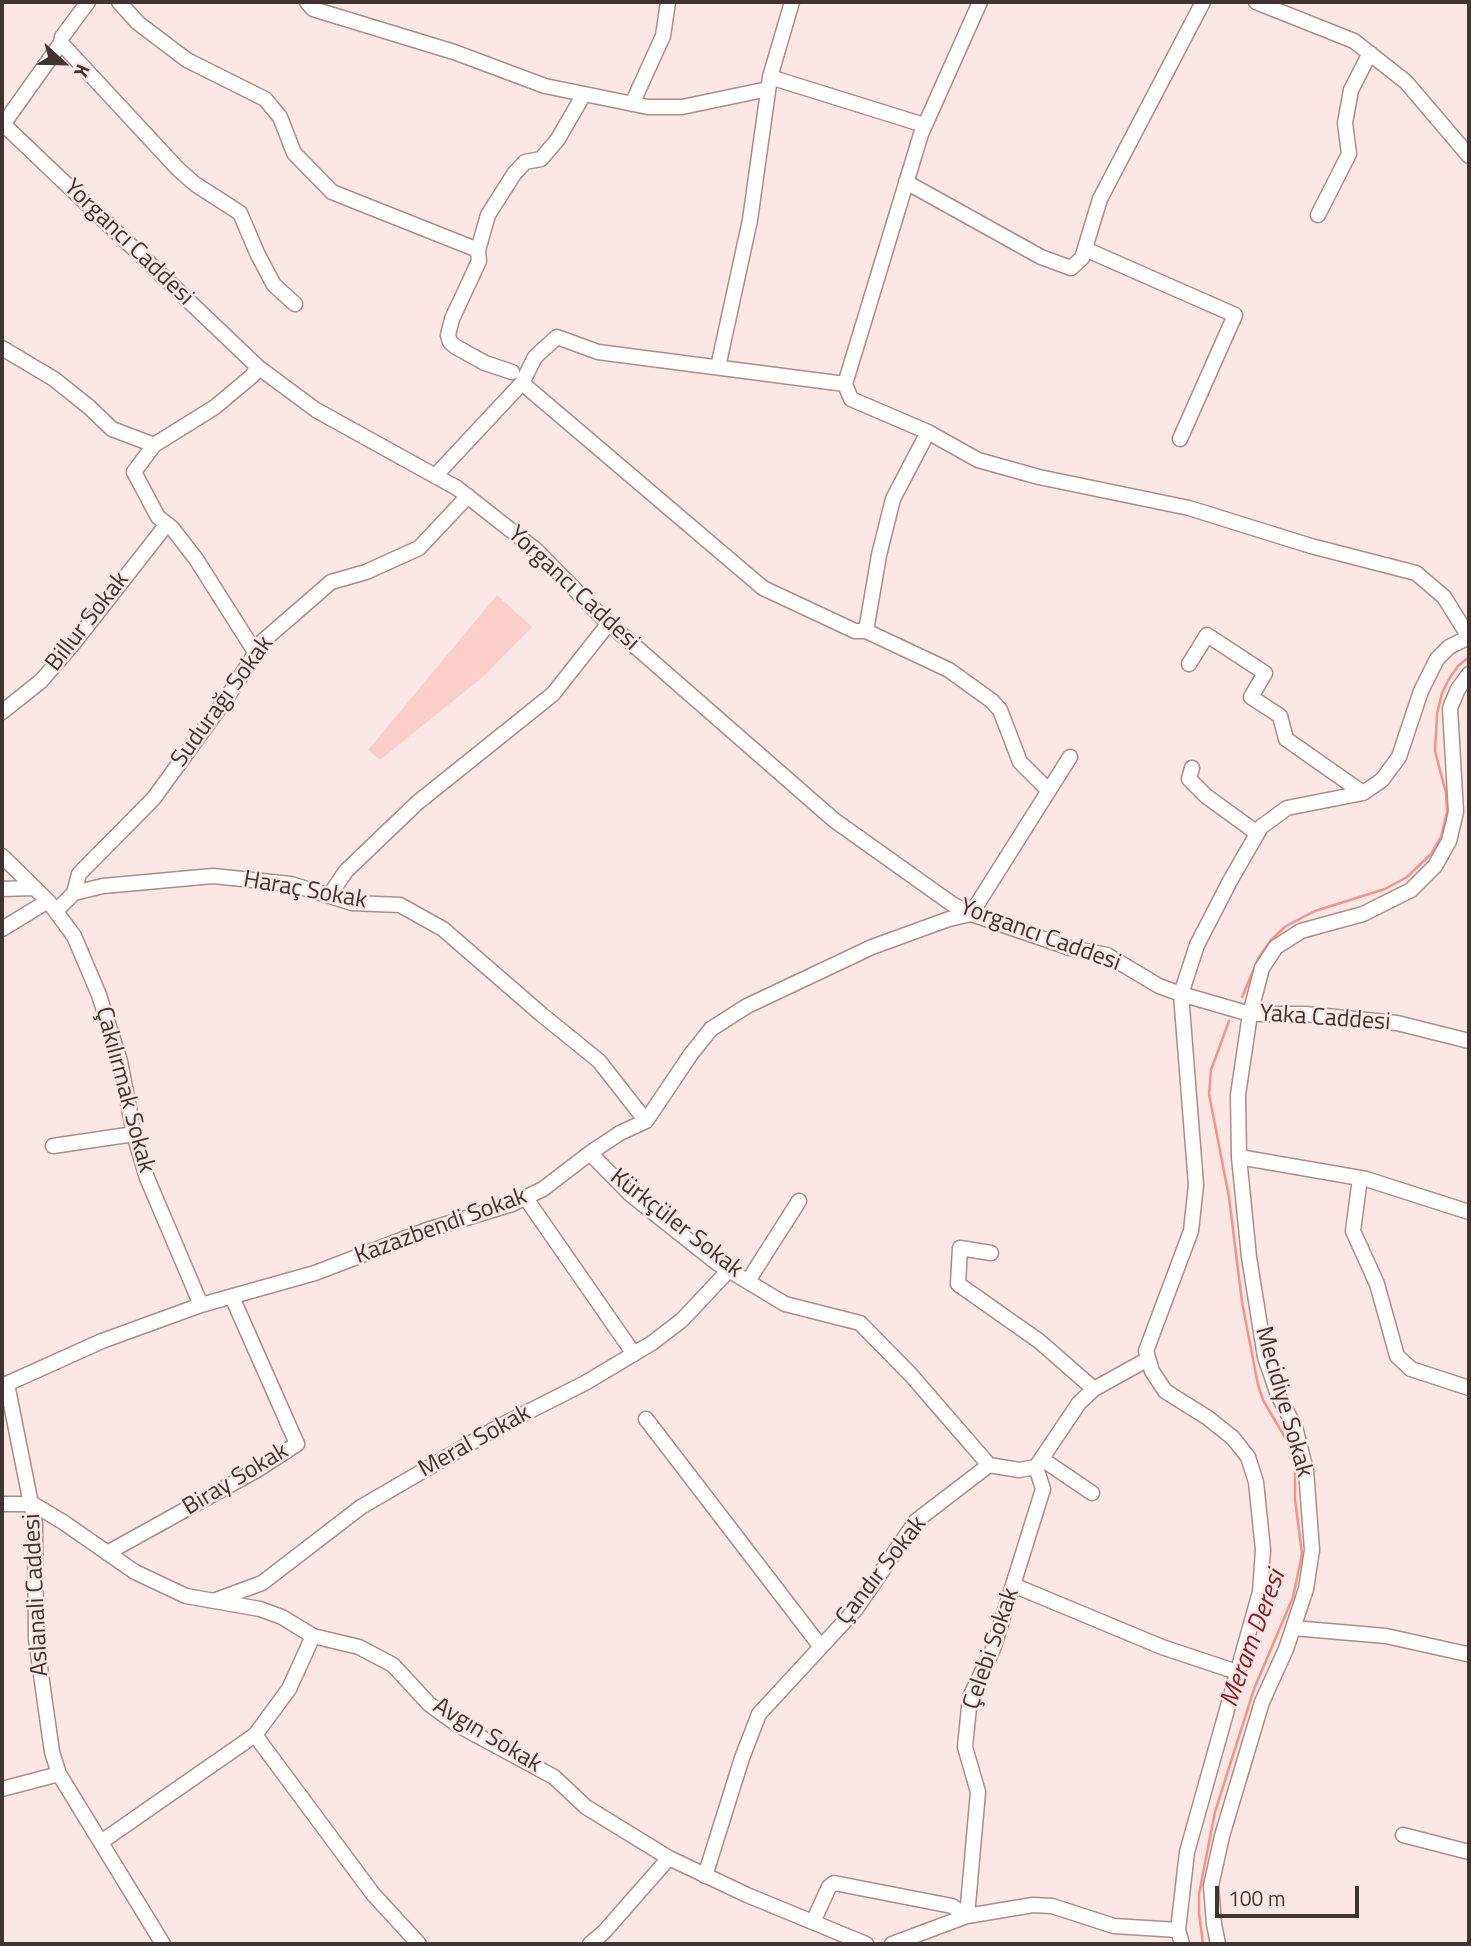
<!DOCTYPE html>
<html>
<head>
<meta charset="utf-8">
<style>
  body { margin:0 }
  #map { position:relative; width:1471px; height:1946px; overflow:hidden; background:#fbe7e5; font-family:"Titillium Web",sans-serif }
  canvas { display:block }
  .frame { position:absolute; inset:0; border:4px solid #403432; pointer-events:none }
  .north { position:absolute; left:28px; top:28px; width:70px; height:70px; -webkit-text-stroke:5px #fbe7e5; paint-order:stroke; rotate:112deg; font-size:19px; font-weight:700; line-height:28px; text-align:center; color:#403432 }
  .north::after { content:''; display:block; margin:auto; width:24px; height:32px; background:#403432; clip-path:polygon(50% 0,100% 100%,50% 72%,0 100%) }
  .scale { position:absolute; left:1215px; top:1886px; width:144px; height:32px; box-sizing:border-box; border:4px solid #403432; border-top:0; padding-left:9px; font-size:21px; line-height:24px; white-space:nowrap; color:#403432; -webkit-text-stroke:5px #fbe7e5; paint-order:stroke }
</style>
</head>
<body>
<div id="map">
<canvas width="1471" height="1946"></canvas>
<div class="frame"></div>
<div class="north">K</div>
<div class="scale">100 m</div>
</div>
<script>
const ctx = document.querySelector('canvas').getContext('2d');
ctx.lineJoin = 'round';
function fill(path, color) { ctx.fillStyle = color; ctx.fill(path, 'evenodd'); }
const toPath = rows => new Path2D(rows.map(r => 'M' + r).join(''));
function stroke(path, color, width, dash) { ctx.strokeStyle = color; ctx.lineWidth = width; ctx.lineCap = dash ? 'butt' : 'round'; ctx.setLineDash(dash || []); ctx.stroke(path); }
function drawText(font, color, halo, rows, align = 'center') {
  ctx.font = font + ' "Titillium Web",sans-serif'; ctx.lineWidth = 5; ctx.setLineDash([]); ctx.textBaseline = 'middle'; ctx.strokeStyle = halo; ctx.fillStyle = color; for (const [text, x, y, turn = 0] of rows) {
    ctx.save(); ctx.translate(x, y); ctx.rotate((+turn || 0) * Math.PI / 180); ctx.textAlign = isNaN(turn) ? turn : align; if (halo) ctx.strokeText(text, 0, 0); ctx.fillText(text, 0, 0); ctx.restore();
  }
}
fill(toPath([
  [497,595,532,627,484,676,380,760,368,750]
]), '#facfcb');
stroke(toPath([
  [1242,997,1259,957,1271,940,1286,926,1315,911,1385,889,1407,877,1431,854,1441,837,1447,812,1446,793,1435,751,1437,714,1442,693,1449,679,1458,666,1469,657],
  [1203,1944,1199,1913,1199,1894,1215,1812,1254,1689,1293,1597,1302,1554,1295,1499,1295,1458,1290,1446,1263,1400,1258,1385,1242,1302,1229,1197,1209,1094,1211,1070,1229,1021]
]), '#f8928a', 2.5);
const minor = toPath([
  [88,2,62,37,61,43,178,169,195,184,240,213,258,255,274,285,295,304],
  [119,2,138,23,187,60,265,99,280,117,294,153,332,192,478,250,479,261,452,319,448,335,450,342,456,347,485,363,512,372],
  [307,2,313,9,454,52,545,86,648,107,682,107,768,89],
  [792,2,770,77,924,125],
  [1256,2,1354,41,1406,82,1469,156],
  [632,104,663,36,668,2],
  [2,123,258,367,316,410,457,488,536,550,605,620,834,820,952,904,971,914,1070,948,1107,955,1159,986,1181,994,1250,1014,1305,1014,1397,1023,1469,1041],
  [2,126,61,43],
  [906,182,1041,257,1071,268,1082,258,1100,199,1203,2],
  [1318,215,1349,154,1345,123,1351,90,1370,53],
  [1085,249,1235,315,1180,439],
  [478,250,488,215,514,174,525,162,541,159,558,139,584,94],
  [2,348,54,379,89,407,112,429,154,445],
  [718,367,750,220,770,77],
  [522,383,763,588,855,631,866,631,949,670,992,701,1000,710,1020,762,1048,790],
  [845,384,851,399,928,432,978,460,1039,477,1189,508,1311,546,1416,573,1444,597,1469,637],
  [436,475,522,383,535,357,557,337,598,352,845,384,921,134,980,2],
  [866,631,879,555,893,499,928,432],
  [255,652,196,559,172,528,158,517,134,472,154,445,215,407,252,376,258,367],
  [1189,664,1207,635,1265,673,1251,697,1280,716,1286,739,1363,793],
  [2,712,41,681,73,644,167,524],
  [1192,768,1189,779,1206,796,1257,833],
  [2,856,48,901,74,936,99,995,120,1061,134,1134,147,1178,201,1305],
  [2,889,34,888],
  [74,893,79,874,154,798,228,696,263,641,331,582,366,572,419,548,468,496],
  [329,896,346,871,417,803,553,694,609,623],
  [56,911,74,893,103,886,213,876,291,884,352,903,400,905,443,929,541,1014,599,1061,646,1121],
  [2,929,48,901],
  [53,1146,134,1134],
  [590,1153,630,1194,717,1263,785,1304,860,1323,911,1375,989,1465],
  [1239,1157,1366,1179,1469,1212],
  [1360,1178,1353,1231,1377,1284,1397,1356,1411,1369,1469,1388],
  [525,1197,634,1354],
  [991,1253,960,1248,958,1284,1039,1341,1094,1389],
  [748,1281,799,1201],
  [7,1384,35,1524,36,1639,52,1752,59,1774,163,1944],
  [2,1386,102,1341,201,1305,315,1273,427,1230,512,1204,543,1189,590,1153,620,1133,646,1121,691,1054,711,1029,747,1006,872,947,949,919,971,914,1070,757],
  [646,1419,821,1647],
  [1042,1459,1092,1493],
  [2,1504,33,1504,63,1522,135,1572,186,1596,260,1609,282,1617,313,1636,359,1647,393,1665,429,1704,458,1725,554,1777,586,1807,669,1858,747,1895,866,1944],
  [107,1553,257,1470,297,1444,232,1297],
  [1013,1585,1162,1647,1237,1672],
  [216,1600,262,1583,361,1507,500,1426,585,1383,652,1343,682,1320,729,1270],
  [1293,1628,1386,1636,1467,1654],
  [255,1735,373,1894,419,1944],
  [2,1789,59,1774],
  [1403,1835,1469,1852],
  [101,1842,255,1735,289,1689,313,1636],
  [705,1876,742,1758,759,1714,856,1609,916,1521,989,1465,1019,1470,1036,1467,1079,1403,1094,1389,1148,1359],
  [813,1922,829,1887,834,1883,952,1906,967,1916,978,1792,965,1747,970,1697,993,1649,1043,1489,1036,1467],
  [590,1944,604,1932,669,1858],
  [892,1944,967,1916,1033,1905,1052,1906,1114,1926,1178,1930],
  [1182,1944,1178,1930,1187,1852,1260,1592,1263,1550,1256,1482,1248,1457,1233,1438,1208,1418,1165,1391,1152,1371,1146,1351,1191,1231,1196,1185,1181,994,1197,945,1230,881,1261,827,1287,808,1363,793,1382,780,1399,757,1421,691,1437,659,1449,647,1469,637],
  [1218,1944,1214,1924,1211,1886,1222,1836,1262,1702,1286,1649,1306,1589,1312,1550,1306,1470,1295,1427,1278,1395,1265,1357,1249,1257,1239,1157,1238,1095,1250,1014,1262,968,1276,947,1301,931,1363,914,1411,890,1435,866,1449,841,1456,812,1450,708,1458,689,1469,674]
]);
stroke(minor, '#ab8d8a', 17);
stroke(minor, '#fff', 14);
drawText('24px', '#403432', '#fbe7e5', [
  ["Yorgancı Caddesi",128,243,44],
  ["Yorgancı Caddesi",573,589,43],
  ["Billur Sokak",88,622,-52],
  ["Sudurağı Sokak",223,702,-54],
  ["Haraç Sokak",305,891,10],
  ["Yorgancı Caddesi",1040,936,20],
  ["Yaka Caddesi",1325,1019,4],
  ["Çakılırmak Sokak",124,1090,75],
  ["Kürkçüler Sokak",676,1224,38],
  ["Kazazbendi Sokak",441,1227,-20],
  ["Mecidiye Sokak",1283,1402,74],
  ["Meral Sokak",475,1442,-29],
  ["Biray Sokak",236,1480,-31],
  ["Çandır Sokak",882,1571,-52],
  ["Aslanali Caddesi",37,1595,-93],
  ["Çelebi Sokak",992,1649,-71],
  ["Avgın Sokak",487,1736,31]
]);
drawText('italic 26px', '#90171d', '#fbe7e5', [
  ["Meram Deresi",1254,1639,-70]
]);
</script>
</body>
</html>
